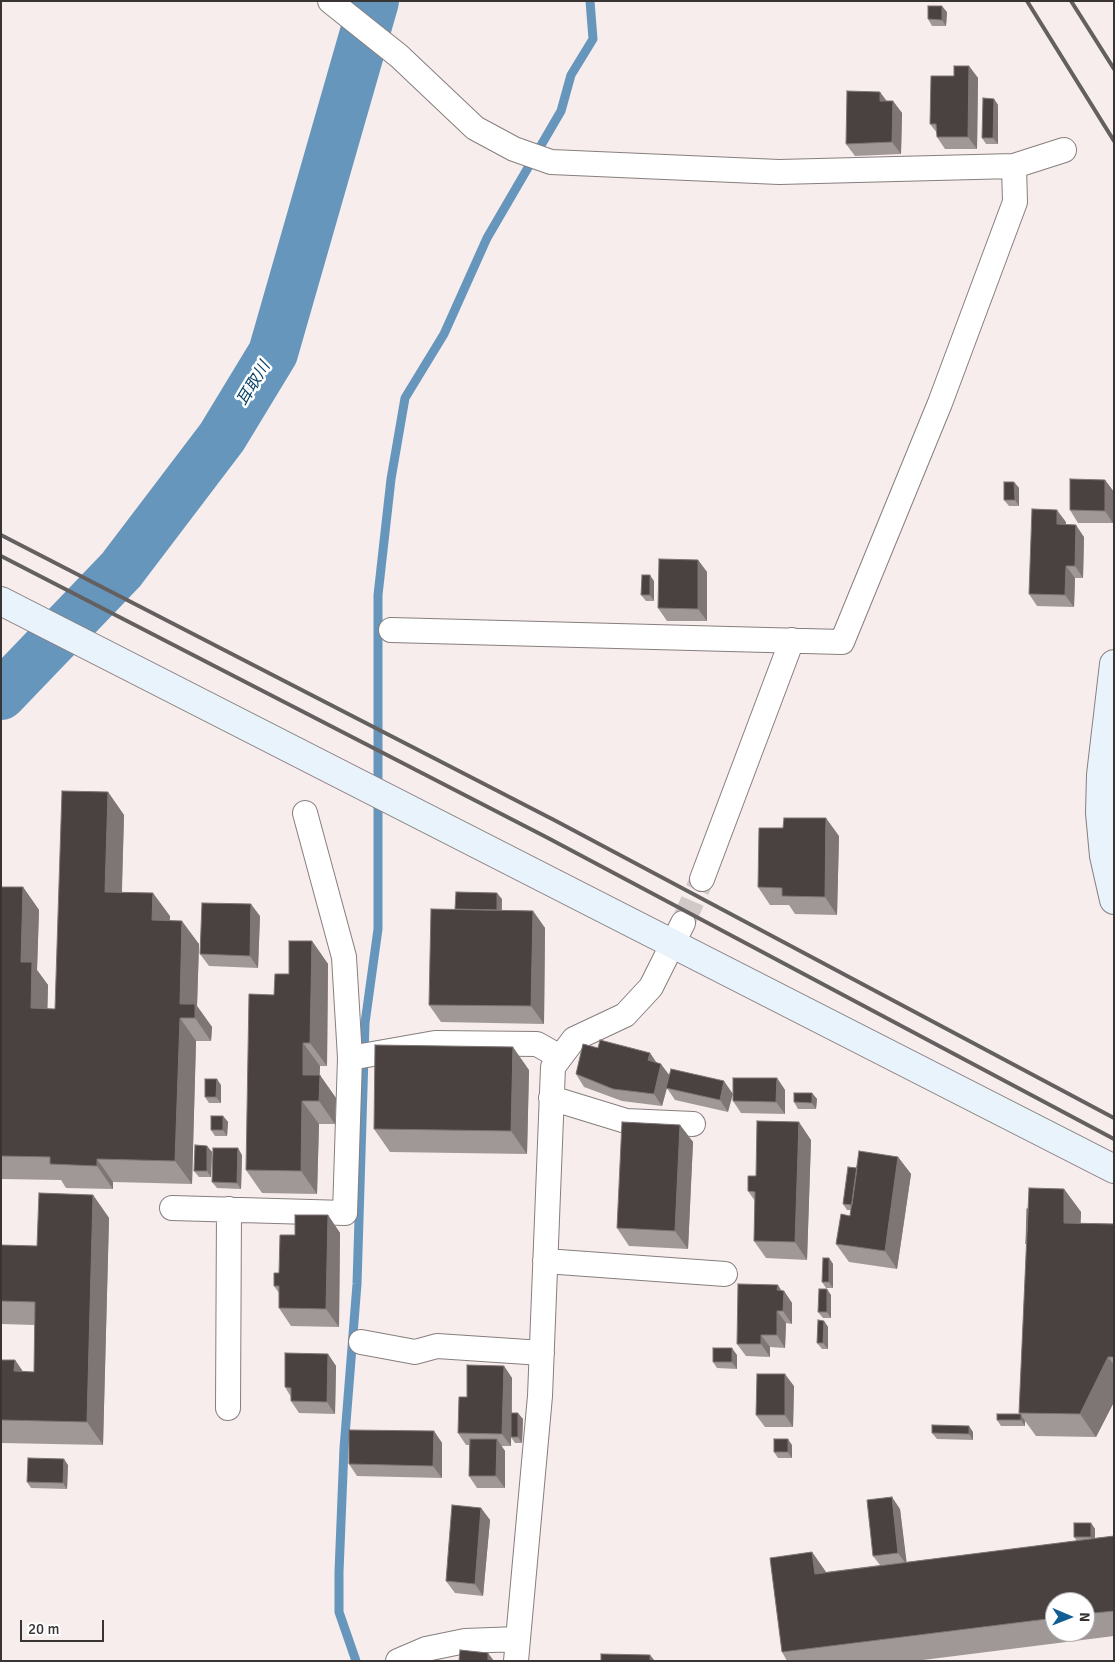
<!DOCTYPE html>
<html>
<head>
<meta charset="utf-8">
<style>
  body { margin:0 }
  #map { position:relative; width:1115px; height:1662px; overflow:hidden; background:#f7eded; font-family:Signika,sans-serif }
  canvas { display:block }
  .frame { position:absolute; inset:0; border:2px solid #383434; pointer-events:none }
  .north { position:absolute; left:1045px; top:1592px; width:50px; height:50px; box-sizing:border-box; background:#fff; border:1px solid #afaeae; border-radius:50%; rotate:91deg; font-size:14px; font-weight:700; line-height:20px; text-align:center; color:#383434 }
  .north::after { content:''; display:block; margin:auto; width:18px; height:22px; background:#115f92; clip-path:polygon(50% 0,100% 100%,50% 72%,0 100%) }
  .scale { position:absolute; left:20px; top:1620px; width:84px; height:22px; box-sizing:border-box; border:2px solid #383434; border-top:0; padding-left:6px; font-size:15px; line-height:18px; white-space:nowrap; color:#383434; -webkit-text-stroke:4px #fff; paint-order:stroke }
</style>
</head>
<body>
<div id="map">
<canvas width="1115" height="1662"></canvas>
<div class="frame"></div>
<div class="north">N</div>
<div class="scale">20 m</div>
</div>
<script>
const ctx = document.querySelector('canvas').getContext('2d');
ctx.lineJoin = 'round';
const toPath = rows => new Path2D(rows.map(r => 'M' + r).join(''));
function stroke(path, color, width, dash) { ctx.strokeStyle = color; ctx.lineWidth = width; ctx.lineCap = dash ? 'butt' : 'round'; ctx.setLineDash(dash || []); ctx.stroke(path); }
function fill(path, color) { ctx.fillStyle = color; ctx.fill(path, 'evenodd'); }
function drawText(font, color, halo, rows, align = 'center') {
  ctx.font = font + ' Signika,"Noto Sans JP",sans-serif'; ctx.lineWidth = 5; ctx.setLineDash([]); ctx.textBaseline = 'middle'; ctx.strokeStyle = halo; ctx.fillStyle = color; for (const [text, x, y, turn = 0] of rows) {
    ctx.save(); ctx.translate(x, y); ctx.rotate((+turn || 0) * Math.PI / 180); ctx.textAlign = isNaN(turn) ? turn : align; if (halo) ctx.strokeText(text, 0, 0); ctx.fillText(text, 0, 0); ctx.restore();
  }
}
stroke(toPath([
  [356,1661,339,1612,339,1572,344,1448,357,1284,365,1023,378,929,378,595,391,479,405,398,444,334,487,238,561,111,571,75,593,39,590,1]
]), '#6796bd', 9);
stroke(toPath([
  [1,695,121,570,222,437,273,353,374,1]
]), '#6796bd', 50);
stroke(toPath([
  [683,923,702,879]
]), '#d1c8c8', 24, [24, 12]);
const street = toPath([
  [330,1,399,56,475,128,514,149,551,162,779,172,1014,166,1064,150],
  [391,630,842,642,940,403,1015,202,1014,166],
  [702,879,792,640],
  [350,1058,435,1043,537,1044,560,1057],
  [551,1098,626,1121,693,1124],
  [172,1208,345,1213,350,1058,344,957,305,813],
  [545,1261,725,1274],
  [361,1342,415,1352,437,1346,542,1353],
  [228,1408,229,1209],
  [398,1661,426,1649,465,1641,518,1639],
  [516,1661,540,1396,553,1067,574,1039,625,1015,651,987,683,923]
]);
const secondary = toPath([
  [1,601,1114,1169],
  [1114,664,1101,775,1100,813,1104,856,1114,900]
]);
stroke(street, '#877e7e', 26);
stroke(secondary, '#877e7e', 30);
stroke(street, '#fff', 24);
stroke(secondary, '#e9f3fb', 28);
stroke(toPath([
  [1027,1,1114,141],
  [1071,1,1114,69],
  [1,535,556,821,1114,1118],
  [1,556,548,838,1114,1139]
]), '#656060', 4);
fill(toPath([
  [947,12,946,26,932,26,928,19],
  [969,66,978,78,977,149,945,149,937,137,937,133,930,124,954,76],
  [994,99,998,105,998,144,986,144,982,138],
  [887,101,893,101,902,113,901,154,855,156,846,144],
  [1105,480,1114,492,1113,523,1078,523,1070,510],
  [1014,482,1019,488,1019,506,1009,506,1004,500],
  [1066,522,1066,524,1084,537,1083,578,1075,578,1074,607,1037,606,1029,594],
  [698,560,707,572,707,621,667,621,658,608],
  [654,581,654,601,646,601,641,595],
  [108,792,124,815,122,892,170,916,169,921,199,944,197,1006,212,1027,211,1041,196,1041,192,1184,113,1182,113,1189,66,1188,61,1180,1,1179,1,887,23,887,39,910,37,970,48,985,47,1009,55,1009],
  [839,836,837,915,795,914,789,905,770,905,758,887],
  [502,899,502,910,533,911,545,928,544,1024,441,1022,429,1005,455,909],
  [260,916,258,968,209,966,200,954],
  [312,941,328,964,327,1066,320,1066,319,1075,336,1098,335,1124,319,1124,317,1194,262,1193,246,1170,274,995],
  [598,1048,650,1053,656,1062,669,1075,724,1081,728,1112,675,1100,667,1088,662,1106,622,1101,584,1087,576,1074],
  [529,1070,527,1154,390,1152,374,1129],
  [777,1078,785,1090,785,1114,741,1113,733,1101],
  [221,1085,221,1103,209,1103,205,1097],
  [812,1093,817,1099,816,1109,798,1109,794,1102],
  [223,1116,228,1122,227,1136,215,1136,211,1130],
  [680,1125,693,1142,688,1249,629,1246,617,1228],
  [811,1140,807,1260,766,1258,754,1241,755,1201,748,1191,756,1176],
  [207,1146,212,1152,211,1177,199,1177,194,1171],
  [242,1155,241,1189,217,1188,212,1182],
  [898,1157,911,1174,897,1269,849,1262,836,1244,850,1216,851,1210,847,1210,843,1204,857,1168],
  [1064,1189,1081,1212,1080,1223,1114,1224,1114,1402,1096,1437,1036,1436,1025,1421,1025,1426,1001,1426,997,1420,1021,1414,1019,1413,1028,1209],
  [93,1195,109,1218,103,1445,1,1443,1,1360,15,1360,23,1372,34,1372,35,1325,1,1324,1,1245,37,1246],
  [328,1215,340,1233,339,1327,291,1326,279,1308,279,1293,274,1286,295,1235],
  [829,1258,833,1264,833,1288,826,1288,822,1282],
  [782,1291,784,1291,792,1303,792,1324,786,1323,785,1348,770,1347,770,1357,746,1356,737,1344],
  [831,1295,831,1318,823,1318,818,1312],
  [824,1321,828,1327,828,1349,822,1349,817,1343],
  [328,1354,336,1366,335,1414,299,1413,291,1401,291,1397,285,1387],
  [737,1355,737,1369,717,1368,713,1362],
  [504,1366,512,1378,512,1413,523,1419,522,1443,515,1443,511,1437,511,1446,501,1446,505,1451,505,1488,477,1488,469,1476,469,1445,466,1445,458,1433,467,1397],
  [794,1386,793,1427,765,1427,756,1415],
  [434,1431,442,1443,442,1478,357,1476,349,1464],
  [973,1432,973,1440,937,1439,932,1433],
  [792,1445,792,1458,778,1458,774,1452],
  [68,1465,67,1489,31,1488,27,1482],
  [481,1508,490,1520,483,1596,455,1593,446,1581],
  [900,1509,906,1562,1077,1541,1074,1537,1091,1523,1095,1529,1095,1538,1114,1536,1114,1636,915,1661,787,1661,782,1652,812,1552,826,1572,880,1565,873,1556],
  [1055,1602,1085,1602,1085,1632,1055,1632]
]), '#a09897');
fill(toPath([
  [942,6,947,12,946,26,942,20],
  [969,66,978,78,977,149,968,137],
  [880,92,889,104,880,101],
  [994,99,998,105,998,144,993,138],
  [893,101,902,113,901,154,892,142],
  [1105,480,1114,492,1113,523,1105,511],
  [1014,482,1019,488,1019,506,1015,500],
  [1057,510,1066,522,1065,536,1057,524],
  [1076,525,1084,537,1083,578,1075,566],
  [698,560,707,572,707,621,698,609],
  [1066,566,1075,578,1074,607,1065,595],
  [650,575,654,581,654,601,650,595],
  [108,792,124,815,121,915,105,892],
  [826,818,839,836,837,915,825,897],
  [23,887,39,910,37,970,48,985,47,1031,31,1008,21,962],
  [153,893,170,916,169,943,152,920],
  [497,893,502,899,501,920,497,914],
  [251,904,260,916,258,968,250,956],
  [533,911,545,928,544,1024,531,1006],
  [182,921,199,944,197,1006,212,1027,211,1041,195,1018,180,1004],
  [312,941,328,964,327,1066,310,1043],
  [180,1018,196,1041,192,1184,175,1161],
  [303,1043,320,1066,319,1098,303,1075],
  [513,1047,529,1070,527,1154,511,1131],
  [650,1053,658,1065,648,1060],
  [661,1064,670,1076,662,1106,654,1094],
  [320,1075,336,1098,335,1124,319,1101],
  [777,1078,785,1090,785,1114,776,1102],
  [217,1079,221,1085,221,1103,216,1097],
  [724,1081,733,1094,728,1112,720,1100],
  [812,1093,817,1099,816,1109,812,1103],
  [302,1101,319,1124,317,1194,301,1171],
  [223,1116,228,1122,227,1136,223,1130],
  [799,1122,811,1140,807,1260,795,1242],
  [680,1125,693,1142,688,1249,675,1231],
  [207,1146,212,1152,211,1177,207,1171],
  [238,1148,242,1155,241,1189,237,1183],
  [898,1157,911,1174,897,1269,885,1251],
  [97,1159,113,1182,113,1189,97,1166],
  [1064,1189,1081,1212,1080,1246,1064,1223],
  [93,1195,109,1218,103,1445,87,1422],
  [328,1215,340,1233,339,1327,326,1309],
  [829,1258,833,1264,833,1288,829,1282],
  [778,1285,783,1293,784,1291,792,1303,792,1324,783,1311,777,1290],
  [827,1289,831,1295,831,1318,827,1312],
  [777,1311,786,1323,785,1348,777,1335],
  [824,1321,828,1327,828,1349,823,1343],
  [761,1335,770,1347,770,1357,761,1344],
  [732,1348,737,1355,737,1369,732,1362],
  [328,1354,336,1366,335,1414,327,1402],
  [1108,1357,1114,1365,1114,1402,1096,1437,1080,1414],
  [15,1360,31,1383,14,1371],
  [504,1366,512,1378,511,1446,502,1434],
  [785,1374,794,1386,793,1427,785,1415],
  [518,1413,523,1419,522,1443,518,1437],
  [1021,1415,1025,1421,1025,1426,1021,1420],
  [969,1426,973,1432,973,1440,969,1434],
  [434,1431,442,1443,442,1478,433,1466],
  [497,1439,505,1451,505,1488,496,1476],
  [788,1439,792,1445,792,1458,788,1452],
  [64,1459,68,1465,67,1489,63,1483],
  [892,1497,900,1509,907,1565,898,1553],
  [481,1508,490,1520,483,1596,475,1584],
  [1091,1523,1095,1529,1095,1543,1091,1537],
  [812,1552,828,1575,815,1574],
  [488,1653,494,1661,488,1661],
  [650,1655,655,1661,650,1661]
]), '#7e7575');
const building = toPath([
  [928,6,942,6,942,20,928,19,928,6],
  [954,66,969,66,968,137,937,137,936,124,930,124,931,76,954,76,954,66],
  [847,91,880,92,880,101,893,101,892,142,846,144,847,91],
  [983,98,994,99,993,138,982,138,983,98],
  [1070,479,1105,480,1105,511,1070,510,1070,479],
  [1004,482,1014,482,1015,500,1004,500,1004,482],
  [1032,509,1057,510,1057,524,1076,525,1075,566,1066,566,1065,595,1029,594,1032,509],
  [659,559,698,560,698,609,658,608,659,559],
  [642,575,650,575,650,595,641,595,642,575],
  [62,791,108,792,105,892,153,893,152,920,182,921,180,1004,195,1004,195,1018,180,1018,175,1161,97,1159,97,1166,50,1164,50,1157,1,1156,1,887,23,887,21,962,32,962,31,1008,55,1009,62,791],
  [784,818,826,818,825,897,782,896,782,888,758,887,759,828,783,828,784,818],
  [456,892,497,893,497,910,455,909,456,892],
  [202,903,251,904,250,956,200,954,202,903],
  [431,909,533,911,531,1006,429,1005,431,909],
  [289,941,312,941,310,1043,303,1043,303,1075,320,1075,319,1101,302,1101,301,1171,246,1170,249,994,274,995,275,974,289,974,289,941],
  [600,1040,650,1053,648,1060,661,1064,654,1094,613,1089,576,1074,583,1044,598,1048,600,1040],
  [375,1045,513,1047,511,1131,374,1129,375,1045],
  [671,1069,724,1081,720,1100,666,1088,671,1069],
  [733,1078,777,1078,776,1102,733,1101,733,1078],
  [205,1079,217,1079,216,1097,205,1097,205,1079],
  [794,1093,812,1093,812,1103,794,1102,794,1093],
  [211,1116,223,1116,223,1130,211,1130,211,1116],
  [757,1121,799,1122,795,1242,754,1241,755,1192,748,1191,748,1176,756,1176,757,1121],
  [622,1122,680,1125,675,1231,617,1228,622,1122],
  [195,1145,207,1146,207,1171,194,1171,195,1145],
  [213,1148,238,1148,237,1183,212,1182,213,1148],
  [859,1151,898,1157,885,1251,836,1244,841,1214,850,1216,859,1151],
  [848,1167,857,1168,852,1205,843,1204,848,1167],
  [1029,1188,1064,1189,1064,1223,1114,1224,1114,1357,1108,1357,1080,1414,1019,1413,1029,1188],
  [39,1193,93,1195,87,1422,1,1420,1,1360,15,1360,14,1371,34,1372,35,1302,1,1301,1,1245,37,1246,39,1193],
  [1027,1209,1028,1209,1026,1244,1027,1209],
  [295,1215,328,1215,326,1309,279,1308,279,1286,274,1286,274,1273,279,1273,280,1235,295,1235,295,1215],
  [823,1258,829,1258,829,1282,822,1282,823,1258],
  [738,1284,778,1285,777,1290,784,1291,783,1311,777,1311,777,1335,761,1335,761,1344,737,1344,738,1284],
  [819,1289,827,1289,827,1312,818,1312,819,1289],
  [818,1320,824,1321,823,1343,817,1343,818,1320],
  [713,1348,732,1348,732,1362,713,1362,713,1348],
  [285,1353,328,1354,327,1402,291,1401,291,1388,285,1387,285,1353],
  [467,1365,504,1366,502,1434,458,1433,459,1397,467,1397,467,1365],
  [757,1374,785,1374,785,1415,756,1415,757,1374],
  [511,1413,518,1413,518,1437,511,1437,511,1413],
  [997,1414,1021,1414,1021,1420,997,1420,997,1414],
  [932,1425,969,1426,969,1434,932,1433,932,1425],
  [349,1430,434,1431,433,1466,349,1464,349,1430],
  [470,1439,497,1439,496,1476,469,1476,470,1439],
  [774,1439,788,1439,788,1452,774,1452,774,1439],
  [28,1458,64,1459,63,1483,27,1482,28,1458],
  [892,1497,898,1553,873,1556,867,1500,892,1497],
  [452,1505,481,1508,475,1584,446,1581,452,1505],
  [1074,1523,1091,1523,1091,1537,1074,1537,1074,1523],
  [1114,1536,1114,1611,1085,1614,1085,1602,1055,1602,1055,1618,782,1652,770,1558,812,1552,815,1574,1114,1536],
  [460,1650,488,1653,488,1661,459,1661,460,1650],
  [601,1654,650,1655,650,1661,601,1661,601,1654]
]);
fill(building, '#4a4241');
stroke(building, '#7e7575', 1);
drawText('italic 16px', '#084369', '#fff', [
  ["耳取川",254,384,-59]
]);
</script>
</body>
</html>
